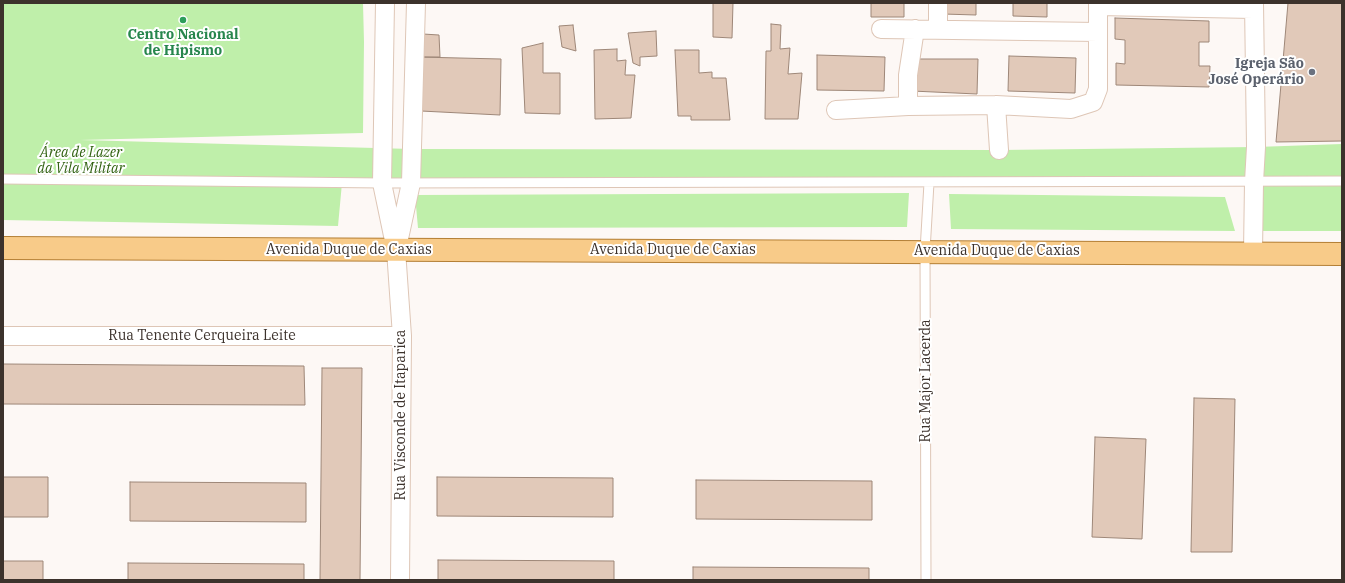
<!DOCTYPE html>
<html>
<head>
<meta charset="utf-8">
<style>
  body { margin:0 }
  #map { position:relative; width:1345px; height:583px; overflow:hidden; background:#fdf8f5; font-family:"IBM Plex Serif",serif }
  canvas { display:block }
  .frame { position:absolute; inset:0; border:4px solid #3c322c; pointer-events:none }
</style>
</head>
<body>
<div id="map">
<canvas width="1345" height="583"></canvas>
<div class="frame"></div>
</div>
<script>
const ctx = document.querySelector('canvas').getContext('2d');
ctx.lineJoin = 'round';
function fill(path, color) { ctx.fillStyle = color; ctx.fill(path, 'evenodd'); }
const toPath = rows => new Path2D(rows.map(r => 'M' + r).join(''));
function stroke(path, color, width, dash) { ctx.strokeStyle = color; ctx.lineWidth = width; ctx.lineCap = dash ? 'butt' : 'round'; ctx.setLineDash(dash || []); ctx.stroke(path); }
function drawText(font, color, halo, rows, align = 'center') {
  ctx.font = font + ' "IBM Plex Serif",serif'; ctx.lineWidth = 4; ctx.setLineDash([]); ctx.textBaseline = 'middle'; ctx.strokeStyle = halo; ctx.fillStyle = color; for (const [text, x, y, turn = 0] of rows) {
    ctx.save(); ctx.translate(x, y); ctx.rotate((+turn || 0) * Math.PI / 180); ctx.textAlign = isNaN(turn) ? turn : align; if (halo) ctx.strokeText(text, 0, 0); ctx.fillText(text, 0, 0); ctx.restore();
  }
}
fill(toPath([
  [3,3,363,3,364,42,363,133,80,140,412,149,999,150,1256,147,1342,144,1342,231,1258,231,1254,182,342,183,338,226,3,220],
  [909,193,907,227,418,228,415,195],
  [949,194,1225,197,1235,231,951,229]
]), '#bfefaa');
const building = toPath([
  [713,3,733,3,732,38,713,37,713,3],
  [871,3,904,3,904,17,871,17,871,3],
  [943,3,976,3,976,15,943,14,943,3],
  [1013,3,1047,3,1047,17,1013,16,1013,3],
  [1288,3,1342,3,1342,141,1276,142,1288,3],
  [1115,18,1209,21,1209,42,1199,42,1199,66,1210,66,1209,87,1116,85,1116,63,1125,64,1125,40,1115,39,1115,18],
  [771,24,781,25,780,49,790,48,788,74,802,73,798,119,765,119,766,51,771,51,771,24],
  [573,25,576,51,562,47,559,26,573,25],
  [656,31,657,56,640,57,640,66,633,63,628,33,656,31],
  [423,34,439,35,440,57,422,57,423,34],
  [543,43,543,73,560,73,560,114,525,113,522,48,543,43],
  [617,49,617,61,626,60,625,75,635,75,631,118,595,119,594,50,617,49],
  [675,50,699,50,699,73,712,72,712,78,726,78,730,120,691,120,691,116,678,116,675,50],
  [817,55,885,57,884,91,817,90,817,55],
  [1009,56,1076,58,1075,93,1008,91,1009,56],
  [418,57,501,59,500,115,421,111,418,57],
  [912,59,978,59,977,94,912,91,912,59],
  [3,364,304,366,305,405,3,404,3,364],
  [322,368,362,368,360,580,320,580,322,368],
  [1194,398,1235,399,1232,552,1191,552,1194,398],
  [1095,437,1146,439,1142,539,1092,537,1095,437],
  [3,477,48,477,48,517,3,517,3,477],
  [437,477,613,478,613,517,437,516,437,477],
  [696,480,872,481,872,520,696,519,696,480],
  [130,482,306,483,306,522,130,521,130,482],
  [438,560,614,561,614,580,438,580,438,560],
  [3,561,43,561,43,580,3,580,3,561],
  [128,563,304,564,304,580,128,580,128,563],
  [693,567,869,568,869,580,693,580,693,567]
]);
fill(building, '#e1c9b9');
stroke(building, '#9e8778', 1);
const service = toPath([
  [3,179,382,183,1342,181],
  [926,580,925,251,929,183]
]);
const minor = toPath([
  [385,3,382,183,396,250,402,336,400,580],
  [938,3,938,29],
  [1098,6,1253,9],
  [881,29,1098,32],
  [915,29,908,75,908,106,996,105,1071,109,1093,102,1098,89,1098,3],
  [996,105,999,150],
  [836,110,908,106],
  [398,243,411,183,416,3],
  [1253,252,1254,182,1256,147,1254,3],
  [3,336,402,336]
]);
const primary = toPath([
  [3,248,1342,254]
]);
stroke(service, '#dec6b6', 11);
stroke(minor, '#dec6b6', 20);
stroke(primary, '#b47f35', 24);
stroke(service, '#fff', 9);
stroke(minor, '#fff', 18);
stroke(primary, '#f8cb89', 22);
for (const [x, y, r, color] of [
  [183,20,4,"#2e9e5b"],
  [1312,72,4,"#6b7280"]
]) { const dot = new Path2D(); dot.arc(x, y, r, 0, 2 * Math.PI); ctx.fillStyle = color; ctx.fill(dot); stroke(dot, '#fff', 1.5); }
drawText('bold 14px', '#27864d', '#fff', [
  ["Centro Nacional",183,35],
  ["de Hipismo",183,51]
]);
drawText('bold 14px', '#5b616d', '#fff', [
  ["Igreja São",1304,64],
  ["José Operário",1304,80]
], 'right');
drawText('italic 14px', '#316211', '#fff', [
  ["Área de Lazer",81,153],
  ["da Vila Militar",81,169]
]);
drawText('14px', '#3c322c', '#fff', [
  ["Avenida Duque de Caxias",349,250],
  ["Avenida Duque de Caxias",673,250],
  ["Avenida Duque de Caxias",997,251],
  ["Rua Tenente Cerqueira Leite",202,336],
  ["Rua Major Lacerda",926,381,-90],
  ["Rua Visconde de Itaparica",401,415,-90]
]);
</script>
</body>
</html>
